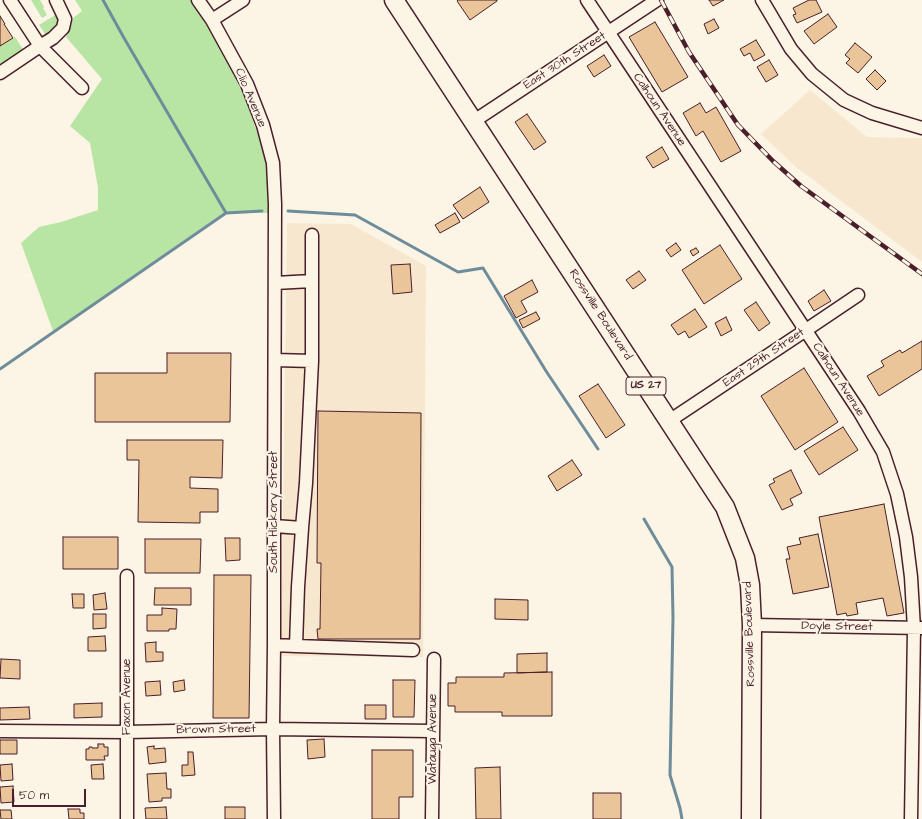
<!DOCTYPE html>
<html>
<head>
<meta charset="utf-8">
<style>
  body { margin:0 }
  #map { position:relative; width:922px; height:819px; overflow:hidden; background:#fcf5e5; font-family:"Architects Daughter",sans-serif }
  canvas { display:block }
  .scale { position:absolute; left:12px; top:789px; width:74px; height:18px; box-sizing:border-box; border:2px solid #4a1f2b; border-top:0; padding-left:5px; font-size:12px; line-height:14px; white-space:nowrap; color:#4a1f2b; -webkit-text-stroke:3px #fcf5e5; paint-order:stroke }
</style>
</head>
<body>
<div id="map">
<canvas width="922" height="819"></canvas>
<div class="scale">50 m</div>
</div>
<script>
const ctx = document.querySelector('canvas').getContext('2d');
ctx.lineJoin = 'round';
function fill(path, color) { ctx.fillStyle = color; ctx.fill(path, 'evenodd'); }
const toPath = rows => new Path2D(rows.map(r => 'M' + r).join(''));
function stroke(path, color, width, dash) { ctx.strokeStyle = color; ctx.lineWidth = width; ctx.lineCap = dash ? 'butt' : 'round'; ctx.setLineDash(dash || []); ctx.stroke(path); }
function drawText(font, color, halo, rows, align = 'center') {
  ctx.font = font + ' "Architects Daughter",sans-serif'; ctx.lineWidth = 4; ctx.setLineDash([]); ctx.textBaseline = 'middle'; ctx.strokeStyle = halo; ctx.fillStyle = color; for (const [text, x, y, turn = 0] of rows) {
    ctx.save(); ctx.translate(x, y); ctx.rotate((+turn || 0) * Math.PI / 180); ctx.textAlign = isNaN(turn) ? turn : align; if (halo) ctx.strokeText(text, 0, 0); ctx.fillText(text, 0, 0); ctx.restore();
  }
}
fill(toPath([
  [810,90,867,137,922,138,922,262,796,167,761,134],
  [287,223,351,224,426,266,423,657,281,656]
]), '#f7e7ce');
fill(toPath([
  [31,0,40,0,44,7,43,8,47,15,42,18],
  [75,0,192,0,216,36,245,98,265,154,270,194,269,213,225,212,53,331,21,243,39,227,61,222,98,210,98,188,90,143,70,126,102,79,66,37,71,27,73,18,82,11],
  [57,14,59,18,60,23,48,38,39,25],
  [15,37,26,54,3,65,0,64,0,46]
]), '#b8e5a3');
stroke(toPath([
  [103,0,124,38,226,213],
  [288,211,355,215,458,272,483,268,546,371,598,449],
  [0,369,226,213,262,211],
  [644,519,672,567,673,618,670,775,680,808,682,819]
]), '#6f8c9b', 3);
const building = toPath([
  [458,0,497,0,497,1,470,20,457,1,458,0],
  [709,0,724,0,713,6,709,0],
  [809,0,816,0,822,12,797,23,793,15,796,14,793,8,809,0],
  [828,14,837,27,814,44,804,31,828,14],
  [0,16,5,24,4,24,13,38,0,46,0,16],
  [714,19,719,28,708,34,704,24,714,19],
  [655,22,688,77,662,92,629,37,655,22],
  [756,40,765,55,754,61,750,53,744,56,740,49,756,40],
  [855,43,872,57,858,73,846,63,850,59,845,55,855,43],
  [604,55,611,66,594,77,587,66,604,55],
  [769,60,778,75,766,82,757,67,769,60],
  [875,70,886,81,877,90,866,79,875,70],
  [700,103,706,113,716,107,741,151,721,162,703,131,696,136,683,113,700,103],
  [527,114,546,142,534,150,515,122,527,114],
  [662,147,669,159,653,168,646,157,662,147],
  [480,187,489,202,463,219,453,205,480,187],
  [455,213,460,222,440,233,435,225,455,213],
  [676,243,681,250,671,257,666,250,676,243],
  [720,245,742,279,704,304,682,270,720,245],
  [696,248,699,252,693,256,690,251,696,248],
  [410,264,412,292,393,294,391,265,410,264],
  [639,271,646,280,633,289,626,280,639,271],
  [532,280,538,292,521,301,527,312,516,318,504,296,532,280],
  [824,290,831,301,814,311,808,301,824,290],
  [756,302,770,323,759,331,744,310,756,302],
  [695,309,707,327,689,338,685,331,678,335,671,325,695,309],
  [536,312,540,319,523,328,519,320,536,312],
  [726,317,732,330,721,336,715,323,726,317],
  [922,341,922,369,879,396,867,376,884,366,881,361,900,350,902,353,922,341],
  [167,353,231,353,230,422,95,422,95,373,167,373,167,353],
  [804,368,838,422,795,450,761,396,804,368],
  [598,384,625,425,606,438,579,396,598,384],
  [318,411,421,413,420,639,318,639,317,629,320,629,321,563,317,563,318,411],
  [843,427,858,450,819,475,804,451,843,427],
  [127,440,223,440,222,478,190,477,190,488,218,489,218,512,200,512,200,523,138,522,139,460,127,460,127,440],
  [572,460,582,475,557,491,548,476,572,460],
  [791,470,802,493,790,499,793,505,782,510,769,485,775,482,773,479,791,470],
  [884,504,904,613,887,616,883,598,856,603,858,614,847,616,846,613,837,615,819,517,884,504],
  [818,534,829,587,793,594,786,559,790,559,787,547,801,544,799,538,818,534],
  [63,537,118,537,118,569,63,569,63,537],
  [225,538,240,538,240,560,226,561,225,538],
  [145,539,201,539,200,573,145,573,145,539],
  [214,575,251,575,249,718,213,718,214,575],
  [155,588,191,588,191,605,154,605,155,588],
  [105,593,107,609,94,610,93,595,105,593],
  [72,594,84,594,84,608,73,608,72,594],
  [495,599,528,600,528,620,495,619,495,599],
  [162,608,177,609,176,629,169,629,169,631,147,631,147,615,162,615,162,608],
  [93,614,106,614,106,628,93,629,93,614],
  [105,636,106,651,88,651,88,637,105,636],
  [156,642,156,652,163,652,163,661,146,662,145,643,156,642],
  [547,653,547,672,517,673,517,654,547,653],
  [1,659,20,660,20,679,0,678,1,659],
  [552,672,552,716,502,716,502,712,455,712,455,706,448,706,448,683,456,683,456,677,504,677,504,673,552,672],
  [184,680,185,690,174,692,173,682,184,680],
  [393,680,415,680,414,717,393,717,393,680],
  [160,681,161,695,146,696,145,682,160,681],
  [102,703,102,717,74,718,74,704,102,703],
  [365,705,386,705,386,719,365,719,365,705],
  [29,707,30,719,0,720,0,708,29,707],
  [324,739,325,757,308,759,307,740,324,739],
  [0,740,17,740,17,754,0,754,0,740],
  [98,744,104,744,104,747,108,747,108,756,104,756,105,760,86,760,86,749,89,749,89,747,92,747,92,748,98,748,98,744],
  [154,746,154,749,165,748,166,762,149,764,147,747,154,746],
  [372,750,413,750,413,797,399,797,399,819,372,819,372,750],
  [188,752,193,752,195,775,182,776,182,765,188,765,188,752],
  [12,764,13,780,1,781,0,765,12,764],
  [103,764,104,779,92,779,91,765,103,764],
  [500,767,501,819,476,819,475,768,500,767],
  [166,773,167,789,171,789,171,798,162,798,162,801,149,802,147,774,166,773],
  [13,786,14,802,1,803,0,787,13,786],
  [593,793,621,793,621,819,593,819,593,793],
  [166,807,167,819,146,819,145,808,166,807],
  [225,807,245,807,245,819,225,819,225,807],
  [68,809,80,809,80,813,84,813,84,819,69,819,68,809],
  [0,810,11,810,12,819,1,819,0,810]
]);
fill(building, '#eac59a');
stroke(building, '#4a1f2b', 1);
const minor = toPath([
  [10,0,40,46,82,88],
  [198,0,212,20,247,84,263,125,273,163,275,204,274,526,274,645,273,729,274,819],
  [587,0,859,411,883,452,897,494,906,537,911,577,914,629,911,819],
  [762,0,791,49,812,74,844,100,872,113,922,128],
  [212,20,243,0],
  [0,73,40,46,53,38,63,28,65,19,56,0],
  [474,121,657,0],
  [275,283,312,281],
  [275,360,312,361],
  [669,421,806,330,858,295],
  [274,526,302,528],
  [752,625,922,628],
  [274,645,296,646,298,587,302,528,306,483,312,361,312,235],
  [296,646,413,650],
  [0,731,126,732,273,729,432,731],
  [127,819,127,576],
  [432,819,434,659]
]);
const highway = toPath([
  [394,0,725,507,745,558,750,585,752,625,751,819]
]);
stroke(minor, '#4a1f2b', 15);
stroke(highway, '#4a1f2b', 21);
stroke(minor, '#fcf5e5', 12);
stroke(highway, '#fcf5e5', 18);
const rail = toPath([
  [661,0,689,52,738,125,773,161,801,186,922,274]
]);
stroke(rail, '#4a1f2b', 4.5);
stroke(rail, '#fcf5e5', 3, [9]);
for (const [x, y, w] of [
  [646,386,40]
]) { const box = new Path2D(); box.roundRect(x - w / 2, y - 9, w, 18, 3); ctx.fillStyle = '#fcf5e5'; ctx.fill(box); stroke(box, '#4a1f2b', 1); }
drawText('bold 11px', '#4a1f2b', null, [
  ["US 27",646,386]
]);
drawText('12px', '#4a1f2b', '#fcf5e5', [
  ["East 30th Street",565,61,-33],
  ["Clio Avenue",250,98,67],
  ["Calhoun Avenue",659,110,56],
  ["Rossville Boulevard",600,315,57],
  ["East 29th Street",764,358,-34],
  ["Calhoun Avenue",838,380,57],
  ["South Hickory Street",274,512,-90],
  ["Doyle Street",837,627,1],
  ["Rossville Boulevard",750,634,-92],
  ["Faxon Avenue",127,697,-90],
  ["Brown Street",216,730,-1],
  ["Watauga Avenue",433,739,-90]
]);
</script>
</body>
</html>
